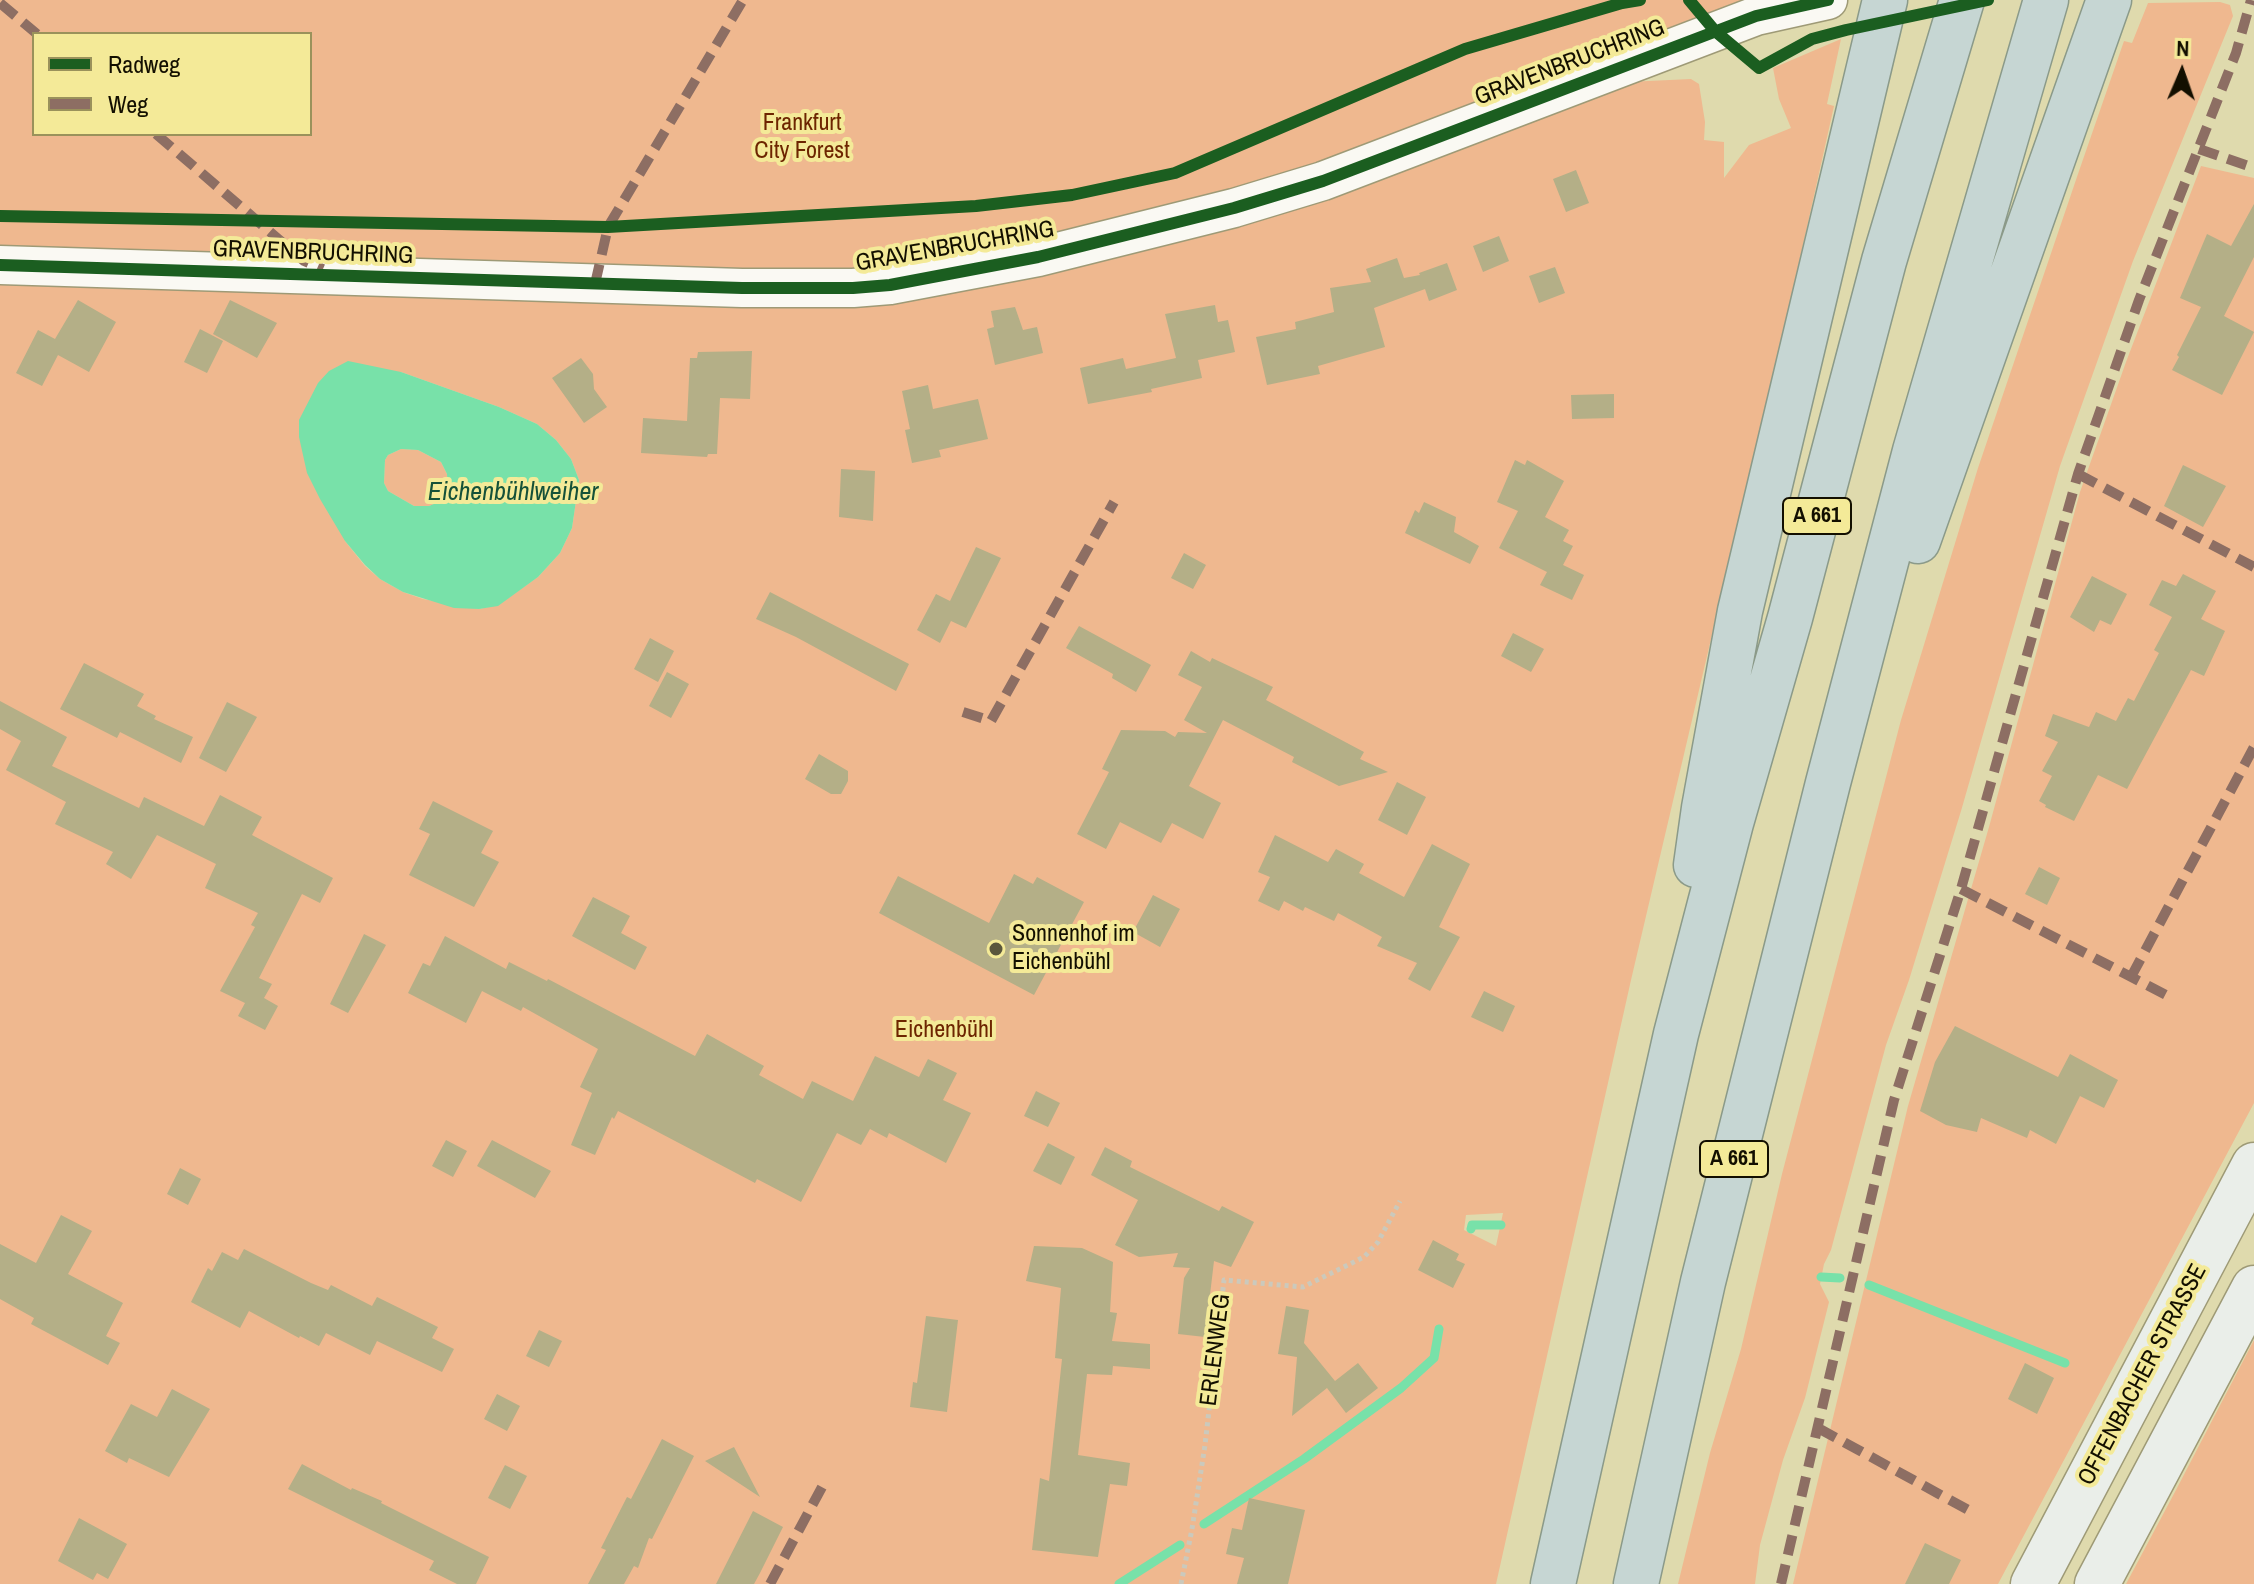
<!DOCTYPE html>
<html>
<head>
<meta charset="utf-8">
<style>
  body { margin:0 }
  #map { position:relative; width:2254px; height:1584px; overflow:hidden; background:#dfdaad; font-family:"Archivo Narrow",sans-serif }
  canvas { display:block }
  .legend { position:absolute; left:32px; top:32px; width:280px; height:104px; box-sizing:border-box; background:#f4ea98; border:2px solid #9a925b; margin:0; padding:10px 14px; list-style:none; font-size:24px; color:#130f00 }
  .legend li { display:flex; align-items:center; gap:16px; height:40px }
  .legend b { width:40px; border:2px solid #9a925b }
  .north { position:absolute; left:2142px; top:32px; width:80px; height:80px; -webkit-text-stroke:6px #f4ea98; paint-order:stroke; rotate:2deg; font-size:22px; font-weight:700; line-height:32px; text-align:center; color:#130f00 }
  .north::after { content:''; display:block; margin:auto; width:28px; height:36px; background:#130f00; clip-path:polygon(50% 0,100% 100%,50% 72%,0 100%) }
</style>
</head>
<body>
<div id="map">
<canvas width="2254" height="1584"></canvas>
<ul class="legend">
<li><b style="height:10px;background:#1b5e20"></b>Radweg</li>
<li><b style="height:10px;background:#8d6e63"></b>Weg</li>
</ul>
<div class="north">N</div>
</div>
<script>
const ctx = document.querySelector('canvas').getContext('2d');
ctx.lineJoin = 'round';
function fill(path, color) { ctx.fillStyle = color; ctx.fill(path, 'evenodd'); }
const toPath = rows => new Path2D(rows.map(r => 'M' + r).join(''));
function stroke(path, color, width, dash) { ctx.strokeStyle = color; ctx.lineWidth = width; ctx.lineCap = dash ? 'butt' : 'round'; ctx.setLineDash(dash || []); ctx.stroke(path); }
function drawText(font, color, halo, rows, align = 'center') {
  ctx.font = font + ' "Archivo Narrow",sans-serif'; ctx.lineWidth = 8; ctx.setLineDash([]); ctx.textBaseline = 'middle'; ctx.strokeStyle = halo; ctx.fillStyle = color; for (const [text, x, y, turn = 0] of rows) {
    ctx.save(); ctx.translate(x, y); ctx.rotate((+turn || 0) * Math.PI / 180); ctx.textAlign = isNaN(turn) ? turn : align; if (halo) ctx.strokeText(text, 0, 0); ctx.fillText(text, 0, 0); ctx.restore();
  }
}
fill(toPath([
  [0,0,1760,0,1323,165,1045,242,894,273,0,256],
  [34,34,310,34,310,134,34,134],
  [2220,2,2230,5,2233,16,2133,261,2060,466,1961,811,1909,980,1886,1045,1831,1250,1824,1264,1820,1284,1829,1302,1805,1398,1783,1460,1760,1545,1755,1584,1678,1584,1710,1453,1741,1349,1782,1174,1901,720,1978,468,2079,171,2124,41,2132,43,2148,3],
  [1841,39,1827,104,1834,106,1795,281,1631,980,1496,1584,0,1584,0,279,817,305,1627,82,1691,79,1699,84,1705,122,1704,140,1724,142,1724,178,1749,145,1791,128,1779,99,1773,68],
  [401,372,499,407,537,424,556,440,571,459,579,480,572,528,560,553,538,577,498,605,479,609,423,599,403,592,380,579,365,566,345,541],
  [1503,1213,1496,1246,1464,1230,1466,1215],
  [2201,166,2254,178,2254,1103,1998,1584,1793,1584,1908,1106,1989,827,2080,492,2126,362],
  [401,449,418,450,441,462,447,474,448,491,441,501,429,506,414,506,388,491,384,483,385,460,388,455],
  [2254,1340,2254,1584,2126,1584,2176,1490]
]), '#efb88f');
fill(toPath([
  [348,361,401,372,499,407,537,424,556,440,571,459,579,480,572,528,560,553,538,577,498,606,479,609,454,608,403,592,380,579,365,565,345,541,320,499,307,473,299,437,299,420,318,383,329,371],
  [401,449,418,450,441,462,447,474,448,491,441,501,429,506,414,506,388,491,384,483,385,460,388,455]
]), '#78e1a9');
stroke(toPath([
  [1471,1229,1472,1225,1501,1225],
  [1821,1277,1840,1278],
  [1869,1285,2065,1363],
  [1204,1524,1304,1459,1401,1388,1434,1358,1439,1329],
  [1119,1584,1180,1545]
]), '#78e1a9', 9);
fill(toPath([
  [1576,170,1589,203,1566,212,1553,179],
  [2254,204,2254,257,2224,316,2254,332,2222,395,2172,370,2179,357,2177,355,2201,307,2180,298,2207,234,2231,246],
  [1499,236,1509,261,1483,272,1473,246],
  [1397,258,1404,278,1420,275,1419,273,1447,263,1457,290,1429,301,1425,289,1374,308,1385,347,1318,366,1320,374,1267,385,1256,337,1296,329,1295,322,1334,312,1330,288,1371,282,1366,269],
  [1555,267,1565,293,1539,303,1529,276],
  [78,300,116,322,89,372,58,355,42,386,16,373,38,330,55,339],
  [230,300,277,323,257,358,213,334],
  [1215,305,1218,322,1228,320,1235,352,1198,360,1202,378,1151,389,1152,392,1088,404,1080,368,1123,358,1126,369,1176,358,1165,314],
  [1015,307,1023,330,1037,327,1043,353,995,365,987,329,994,327,991,311],
  [200,329,223,341,207,373,184,362],
  [752,351,750,399,720,398,717,454,708,454,707,457,641,453,643,418,687,421,690,358,697,358,698,352],
  [581,358,593,374,594,389,607,407,584,423,552,378],
  [928,385,933,409,978,399,988,439,939,450,941,457,912,463,905,430,910,429,902,391],
  [1614,394,1614,418,1572,419,1571,395],
  [1515,460,1525,465,1527,460,1564,481,1545,517,1569,530,1563,541,1573,546,1563,565,1584,575,1572,600,1540,585,1547,572,1499,548,1518,511,1497,502],
  [2183,465,2226,486,2203,527,2164,506],
  [841,469,875,471,873,521,839,517],
  [1424,502,1456,517,1454,532,1479,546,1470,564,1405,533,1415,510,1419,513],
  [976,547,1001,558,966,628,951,621,940,643,917,630,936,594,950,601],
  [1184,553,1206,565,1193,589,1171,578],
  [2183,574,2216,591,2201,619,2225,631,2204,676,2191,670,2127,789,2098,775,2074,821,2045,807,2046,805,2039,801,2052,776,2042,771,2058,742,2045,736,2053,714,2089,727,2096,712,2116,721,2128,698,2134,701,2159,653,2154,650,2172,617,2149,605,2162,580,2176,586],
  [2092,576,2127,594,2111,625,2100,620,2094,632,2070,617],
  [770,592,909,664,896,691,796,637,756,619],
  [1079,626,1151,665,1136,692,1112,678,1113,674,1066,648],
  [1513,633,1544,649,1531,672,1501,656],
  [650,638,674,651,658,682,634,669],
  [1191,651,1210,662,1212,658,1273,687,1266,700,1364,752,1360,759,1388,772,1339,786,1292,762,1294,757,1223,720,1189,786,1221,803,1203,839,1172,823,1161,843,1120,822,1106,849,1077,834,1109,772,1102,769,1121,730,1165,731,1175,737,1178,732,1207,733,1184,720,1202,687,1178,675],
  [84,663,144,694,137,706,156,716,154,719,193,737,181,763,120,732,117,738,60,709],
  [667,672,689,684,671,718,649,706],
  [0,701,67,737,52,766,69,774,139,808,144,797,204,826,220,795,262,817,252,835,333,878,320,903,302,894,259,978,272,984,264,998,278,1006,265,1030,238,1016,245,1003,220,991,255,927,251,925,258,913,205,888,216,864,157,835,131,879,106,864,113,852,55,824,66,802,6,770,21,741,0,729],
  [227,702,257,717,226,772,199,758],
  [819,754,848,771,848,781,841,794,831,794,805,779],
  [1397,782,1426,797,1407,835,1378,820],
  [433,801,493,831,481,853,499,862,474,907,409,875,430,834,419,829],
  [1275,835,1328,862,1336,849,1364,864,1359,873,1404,897,1432,844,1470,864,1439,927,1460,937,1430,991,1408,979,1417,963,1377,946,1382,937,1338,913,1334,921,1305,907,1303,911,1284,901,1279,911,1258,901,1270,877,1258,872],
  [2039,867,2060,878,2047,905,2025,894],
  [1014,874,1033,884,1037,877,1084,902,1034,995,879,913,898,876,989,923],
  [1153,895,1180,909,1160,947,1133,932],
  [593,897,630,916,621,933,647,947,635,970,572,936],
  [364,934,386,945,348,1013,330,1004],
  [445,936,506,969,509,962,547,981,548,979,695,1056,707,1034,764,1066,759,1075,803,1099,812,1081,853,1101,875,1056,919,1077,928,1059,957,1073,943,1100,971,1113,946,1163,889,1133,887,1138,870,1129,861,1145,837,1133,801,1202,757,1179,755,1183,618,1111,614,1119,612,1117,595,1155,571,1145,592,1093,580,1087,598,1049,523,1007,521,1011,482,991,466,1023,408,993,423,963,430,966],
  [1484,991,1515,1006,1503,1032,1471,1017],
  [1955,1026,2058,1077,2070,1054,2118,1080,2104,1108,2080,1096,2056,1144,2030,1130,2027,1138,1981,1118,1977,1132,1946,1125,1920,1111,1935,1062],
  [1036,1091,1060,1103,1048,1127,1024,1116],
  [446,1140,467,1151,453,1177,432,1166],
  [492,1140,551,1171,535,1198,477,1166],
  [1048,1143,1075,1157,1061,1185,1033,1171],
  [1105,1147,1132,1161,1130,1167,1219,1211,1222,1206,1254,1222,1231,1267,1214,1261,1205,1337,1178,1334,1184,1278,1190,1268,1173,1267,1178,1253,1139,1257,1115,1245,1138,1200,1091,1175],
  [180,1168,201,1179,188,1205,167,1194],
  [61,1215,92,1231,68,1274,123,1303,106,1336,120,1343,108,1365,31,1324,34,1318,0,1299,0,1244,36,1263],
  [1433,1240,1459,1254,1456,1260,1465,1264,1453,1288,1418,1270],
  [1034,1246,1082,1248,1113,1262,1110,1312,1117,1313,1112,1341,1150,1344,1150,1369,1113,1366,1112,1375,1087,1374,1078,1455,1130,1463,1127,1486,1110,1484,1098,1557,1032,1550,1040,1478,1049,1481,1062,1359,1055,1358,1061,1288,1026,1281],
  [244,1249,311,1283,328,1290,331,1285,372,1306,377,1297,438,1327,432,1338,454,1349,442,1372,377,1341,370,1355,326,1333,319,1346,300,1336,299,1338,249,1311,240,1328,191,1302,208,1268,212,1271,222,1252,238,1260],
  [1286,1306,1309,1310,1304,1343,1335,1381,1358,1363,1378,1388,1346,1413,1327,1388,1292,1416,1297,1357,1278,1354],
  [926,1316,958,1320,947,1412,910,1407,913,1382,917,1383],
  [539,1330,562,1341,549,1367,526,1356],
  [2025,1363,2054,1378,2037,1414,2008,1399],
  [172,1389,210,1409,169,1477,129,1458,127,1463,105,1451,131,1404,157,1417],
  [497,1394,520,1406,507,1431,484,1419],
  [662,1439,694,1456,652,1539,649,1538,638,1568,634,1566,624,1584,588,1584,606,1550,601,1548,627,1497,631,1499],
  [734,1447,760,1497,705,1461],
  [302,1464,351,1490,352,1488,382,1501,381,1503,489,1557,476,1584,457,1584,429,1570,434,1561,288,1489],
  [505,1465,527,1476,510,1509,488,1498],
  [1249,1498,1305,1510,1288,1584,1237,1584,1244,1558,1226,1554,1232,1528,1242,1530],
  [753,1511,783,1527,760,1573,754,1584,716,1584],
  [79,1518,127,1544,108,1579,97,1573,93,1580,58,1561],
  [1925,1543,1961,1560,1949,1584,1905,1584]
]), '#b4af87');
const tertiary = toPath([
  [0,265,742,288,853,288,890,285,1038,257,1234,208,1323,181,1756,16,1828,0]
]);
const secondary = toPath([
  [2033,1584,2254,1165],
  [2097,1584,2254,1288]
]);
const motorway = toPath([
  [1918,541,2109,0],
  [1696,865,1704,808,1740,611,1885,0],
  [1553,1584,1676,1034,1731,823,1790,618,1884,261,1962,0],
  [1636,1584,1703,1282,1828,783,1915,451,2046,0]
]);
stroke(tertiary, '#9e9a76', 41);
stroke(secondary, '#9e9a76', 47);
stroke(motorway, '#8b9a89', 47);
stroke(toPath([
  [1181,1584,1192,1529,1205,1445,1224,1280,1303,1287,1364,1257,1378,1242,1400,1201]
]), '#cbc9bc', 5, [4, 4]);
stroke(tertiary, '#faf9f3', 38);
stroke(secondary, '#eaeee9', 44);
stroke(motorway, '#c6d6d3', 44);
stroke(toPath([
  [0,3,37,34],
  [156,134,304,261,323,269],
  [2199,149,2254,168],
  [595,284,608,227,743,0],
  [2078,474,2254,567],
  [963,712,991,721,1114,502],
  [1961,889,2168,996],
  [2131,977,2254,747],
  [1818,1428,1972,1512],
  [770,1584,822,1487],
  [1781,1584,1894,1100,1961,889,2078,474,2139,300,2236,53,2251,0]
]), '#8d6e63', 10, [20, 10]);
stroke(toPath([
  [1689,0,1715,31,1759,68,1812,39,1846,30,1988,0],
  [0,216,608,227,976,206,1072,195,1175,173,1465,49,1622,3,1640,0],
  [0,265,742,288,853,288,890,285,1038,257,1234,208,1323,181,1756,16,1828,0]
]), '#1b5e20', 12);
for (const [x, y, r, color] of [
  [996,949,8,"#5a563d"]
]) { const dot = new Path2D(); dot.arc(x, y, r, 0, 2 * Math.PI); ctx.fillStyle = color; ctx.fill(dot); stroke(dot, '#f4ea98', 3); }
for (const [x, y, w] of [
  [1817,516,68],
  [1734,1159,68]
]) { const box = new Path2D(); box.roundRect(x - w / 2, y - 18, w, 36, 6); ctx.fillStyle = '#f4ea98'; ctx.fill(box); stroke(box, '#130f00', 2); }
drawText('bold 22px', '#130f00', null, [
  ["A 661",1817,516],
  ["A 661",1734,1159]
]);
drawText('24px', '#130f00', '#f4ea98', [
  ["GRAVENBRUCHRING",1570,63,-21],
  ["GRAVENBRUCHRING",955,247,-10],
  ["GRAVENBRUCHRING",313,253,2],
  ["ERLENWEG",1216,1350,-83],
  ["OFFENBACHER STRASSE",2143,1375,-62]
]);
drawText('24px', '#6d2500', '#f4ea98', [
  ["Frankfurt",802,124],
  ["City Forest",802,152],
  ["Eichenbühl",944,1031]
]);
drawText('24px', '#130f00', '#f4ea98', [
  ["Sonnenhof im",1012,935],
  ["Eichenbühl",1012,963]
], 'left');
drawText('italic 26px', '#155139', '#f4ea98', [
  ["Eichenbühlweiher",513,493]
]);
</script>
</body>
</html>
